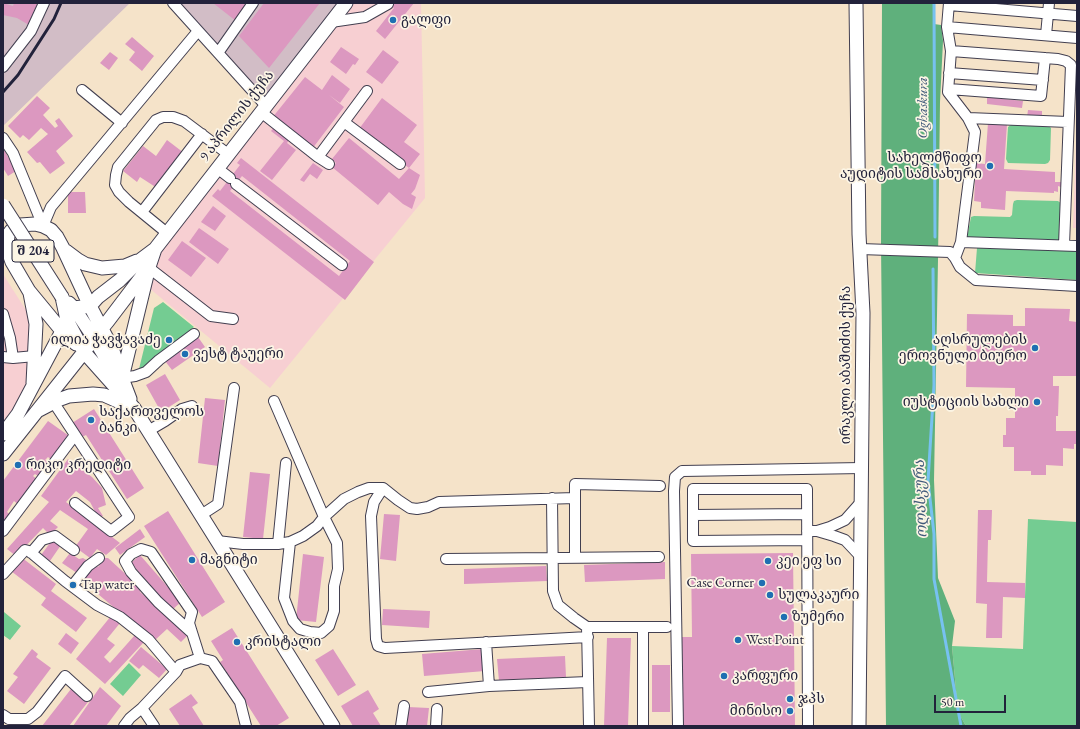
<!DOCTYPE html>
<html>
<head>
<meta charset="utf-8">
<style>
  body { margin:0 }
  #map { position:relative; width:1080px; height:729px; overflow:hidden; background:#f5e3c9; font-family:"EB Garamond",serif }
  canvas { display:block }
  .frame { position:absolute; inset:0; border:4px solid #22223b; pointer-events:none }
  .scale { position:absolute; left:934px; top:695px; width:72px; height:18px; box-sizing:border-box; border:2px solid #22223b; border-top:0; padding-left:5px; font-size:12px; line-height:14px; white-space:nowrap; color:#22223b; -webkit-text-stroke:3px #fcf5e5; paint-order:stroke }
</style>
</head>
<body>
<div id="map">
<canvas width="1080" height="729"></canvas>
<div class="frame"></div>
<div class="scale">50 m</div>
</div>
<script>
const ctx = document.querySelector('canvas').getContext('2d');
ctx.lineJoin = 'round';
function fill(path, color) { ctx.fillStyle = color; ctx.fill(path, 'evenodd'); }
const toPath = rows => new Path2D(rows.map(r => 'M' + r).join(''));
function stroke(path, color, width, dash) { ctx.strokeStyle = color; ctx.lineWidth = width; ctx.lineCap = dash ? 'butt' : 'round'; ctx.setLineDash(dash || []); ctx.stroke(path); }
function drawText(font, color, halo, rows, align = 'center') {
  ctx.font = font + ' "EB Garamond","Noto Serif Georgian",serif'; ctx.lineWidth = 3.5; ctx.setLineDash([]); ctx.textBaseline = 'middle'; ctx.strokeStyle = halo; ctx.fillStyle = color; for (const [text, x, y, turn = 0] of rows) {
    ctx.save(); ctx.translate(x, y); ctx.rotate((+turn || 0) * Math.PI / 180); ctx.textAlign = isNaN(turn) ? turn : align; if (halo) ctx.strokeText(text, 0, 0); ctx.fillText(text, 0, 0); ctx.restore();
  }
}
fill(toPath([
  [346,3,421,3,425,198,270,388,149,288,149,267],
  [1076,142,1077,142,1077,228,1073,228],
  [3,274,29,315,29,385,13,411,3,423]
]), '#f7cfd2');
fill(toPath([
  [3,3,130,3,3,126],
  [172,3,346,3,266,106]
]), '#d2bdc6');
fill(toPath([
  [1012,124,1049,126,1051,128,1050,160,1048,163,1045,164,1008,163,1006,159,1008,127],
  [1017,200,1058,201,1062,204,1060,239,1059,241,967,238,971,217,974,216,1010,217,1012,215,1013,204,1014,201],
  [977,248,1077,251,1077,280,975,273],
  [163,302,194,327,138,373,154,308],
  [1028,519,1077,522,1077,726,966,726,958,712,952,646,1023,649],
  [4,612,21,626,10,640,3,635,3,614],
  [129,663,141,675,123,696,110,684]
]), '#74cc92');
fill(toPath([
  [882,3,934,3,934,24,941,25,943,41,940,102,938,260,934,480,938,578,955,621,952,646,958,712,966,726,886,726,881,244]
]), '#5fb07c');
stroke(toPath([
  [934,3,935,237],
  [933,269,934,385,928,481,934,534,934,579,961,726]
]), '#77c1f0', 3);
fill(toPath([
  [3,3,13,6,14,3,40,3,29,25,17,18,3,15],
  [213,3,243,3,247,7,236,21],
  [264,3,320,3,269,68,239,36],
  [387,3,414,3,385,39,376,31,394,8],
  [132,37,154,56,142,71,129,60,135,52,125,44],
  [341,47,359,59,355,65,353,64,346,74,330,62],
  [383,50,399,62,382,84,366,72],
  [110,52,118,58,109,70,100,63],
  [332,75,350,89,340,103,329,95,344,107,312,149,272,118,305,77,322,90],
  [37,96,50,108,43,115,55,128,58,126,55,121,59,118,73,136,56,151,65,163,50,174,40,162,37,163,27,152,48,134,41,128,29,140,23,135,20,138,8,126],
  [987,97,1023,101,1022,108,987,104],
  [382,98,417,125,404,142,420,154,409,168,359,129],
  [1028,110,1042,111,1042,118,1027,117],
  [988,123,1007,124,1004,169,1055,172,1055,182,1061,182,1061,187,1058,186,1058,192,1054,191,1054,193,1006,191,1005,210,981,208,981,202,974,201,976,163,985,164],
  [276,125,291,137,287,143,296,150,272,180,260,171,284,141,271,131],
  [349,138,399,179,409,168,420,175,415,189,411,194,416,197,412,209,403,204,389,192,378,205,332,167,336,163,332,159],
  [167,140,184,153,157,188,140,177,137,182,123,171,143,146,156,156],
  [3,148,16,171,8,176,3,168],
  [241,158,374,262,345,300,212,196,218,189,220,191,240,165,237,163],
  [242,176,350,261,339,276,230,191],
  [313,163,323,170,317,179,310,174,304,182,300,180],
  [68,192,85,192,86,213,68,213],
  [213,206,226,216,215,231,201,222],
  [199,228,229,249,218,264,189,242],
  [182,241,206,258,191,277,168,260],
  [1025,308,1070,309,1069,321,1077,322,1077,376,1053,376,1053,386,1059,386,1058,416,1056,416,1056,431,1077,431,1077,444,1074,444,1074,449,1063,448,1063,466,1046,465,1046,475,1031,475,1031,471,1014,471,1014,447,1003,447,1003,435,1006,435,1006,418,1015,418,1015,388,966,387,967,314,1013,315,1013,326,1025,326],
  [198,337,205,347,172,370,165,361],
  [165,374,180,400,161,412,146,385],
  [205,398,225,400,218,466,198,463],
  [94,409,144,488,127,499,86,435,82,437,72,423],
  [48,421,72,438,54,462,48,457,45,460,51,464,41,478,35,474,33,476,39,481,20,506,14,501,7,512,13,517,3,530,3,481],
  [68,459,92,477,102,488,106,505,98,508,103,516,98,517,90,502,76,491,66,502,120,543,106,555,97,549,90,558,75,547,88,529,60,510,50,521,58,527,50,535,43,528,16,556,7,549,49,502,41,496],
  [250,472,270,474,263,539,243,537],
  [978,510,992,510,991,540,988,540,987,582,1025,583,1025,598,1003,597,1002,638,986,638,987,604,976,603],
  [168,511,225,602,202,617,144,526],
  [384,514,400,515,396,561,380,559],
  [140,529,145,537,120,555,115,548],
  [53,539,61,545,50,561,41,555],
  [70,553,79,559,83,558,88,561,77,573,62,563],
  [793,553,795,726,683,726,682,637,692,637,691,554],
  [303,554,324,557,316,622,296,620],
  [140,555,181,602,172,610,131,563],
  [21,557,56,584,51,591,87,618,76,632,41,605,46,598,11,571],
  [105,558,108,558,142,589,140,592,189,634,181,642,167,629,154,641,80,579,94,563,98,567],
  [665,562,665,579,585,582,584,565],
  [546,566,547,581,464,584,464,569],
  [383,609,430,611,429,628,382,625],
  [111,616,120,623,107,639,115,645,104,657,110,663,135,635,144,642,105,684,76,659],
  [232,628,289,718,276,726,261,726,220,662,223,660,211,641],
  [66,633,79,643,71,654,58,644],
  [607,638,631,638,628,726,604,726],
  [141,647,167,669,159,678,143,665,139,669,129,661],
  [32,649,38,654,36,657,51,668,24,704,7,691,18,677,13,674],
  [333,649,356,685,338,696,315,660],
  [483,649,485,671,424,676,422,654],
  [565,656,566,677,499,681,497,659],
  [652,665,670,665,670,712,652,712],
  [100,687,121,706,106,726,73,726],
  [71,689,88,702,69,726,42,726],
  [368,690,379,709,373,713,381,726,353,726,341,706],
  [191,694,198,703,192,707,204,726,180,726,169,709],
  [408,707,429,708,427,726,407,726]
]), '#dc98c0');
const minor = toPath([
  [173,3,266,106],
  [949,3,947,27,951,51,948,92,968,118,975,132,961,242,955,258,960,267,976,280,1077,286],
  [949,5,1077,16],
  [331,22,365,17,388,4],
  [947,27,1077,38],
  [1046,35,1049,3],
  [951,51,1058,59,1066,61,1071,65,1064,245],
  [218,53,253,3],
  [3,67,31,31,44,3],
  [949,73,1043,80],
  [949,89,1041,96,1045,58],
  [82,90,122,123],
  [261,112,318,157,329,164],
  [968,118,1068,122],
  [344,122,400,164],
  [3,138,13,153,43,226],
  [318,157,367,91],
  [217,168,230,178],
  [236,184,342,265],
  [142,212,202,134],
  [43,226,51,207,198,31],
  [167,233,129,202,119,192,115,185,116,175,118,167,156,120,163,117,173,117,184,121,228,154],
  [961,242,1077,246],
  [860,249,950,252,955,258],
  [144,264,211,316,233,319],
  [3,314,10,338,13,358],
  [3,357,13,358,35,356],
  [122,378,135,376,146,372,159,360,194,334],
  [274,401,324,517,337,543,338,569,334,586,334,611,329,626,321,633,310,632,300,629,293,621,284,598,290,542],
  [54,403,129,517,111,531,75,503],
  [148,431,165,421,182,409,192,406],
  [383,488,374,502,371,516,376,639,378,646,385,648,588,637],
  [552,498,553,591,558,605,574,618,587,627,589,726],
  [201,515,218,504,234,388],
  [693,515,807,514],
  [3,531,75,435],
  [807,531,817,531,834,536,845,540,861,557],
  [817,531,830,527,845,520,861,502],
  [807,540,693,541,693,489,807,489,808,726],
  [217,541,243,544,278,544,290,542,303,536,317,526,324,517,344,499,358,492,369,488,383,488,398,500,410,508,417,509,428,507,439,502,575,498],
  [278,544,286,463],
  [31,553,42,540,55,536,74,550],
  [575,558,575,484,660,486],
  [446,559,659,557],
  [3,574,25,550,29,551,65,581,97,605,120,617,149,640,176,672],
  [72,586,88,566,99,558],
  [587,627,667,627],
  [191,632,158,602,131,572,125,561,131,554,141,549,151,552,192,612,189,623,200,658],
  [486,642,489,686],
  [428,692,489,686,588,682],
  [142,708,154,726],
  [3,715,9,719,28,719,37,712,65,676,87,696],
  [124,726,130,718,142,708,176,672,180,665,200,658,212,661,240,702,246,726],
  [401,726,404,706],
  [436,726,437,709],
  [643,726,643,627],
  [678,726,674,491,675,477,682,471,862,468]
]);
const major = toPath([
  [856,3,859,234,863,313,859,726],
  [66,251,78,260,85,264,102,268,125,266,137,261],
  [30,293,36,324,33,383],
  [62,297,67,320,84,352,134,408,333,726],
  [69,303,74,308,90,332,113,370,116,373],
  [74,308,90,306,98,297,120,280,139,261,155,249,346,3],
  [76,344,62,331,29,291,12,262,7,248,8,235,11,231,20,225,35,224,43,226,51,230,57,237,63,248,90,306,112,348,122,378,130,399],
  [122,378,148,271],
  [39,410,58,400,69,396,93,394,104,395,131,407],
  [3,434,18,414,62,331,65,323],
  [3,454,84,352,94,338,108,321,149,267,155,249]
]);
stroke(minor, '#423f50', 12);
stroke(major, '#423f50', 15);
stroke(minor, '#fff', 10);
stroke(major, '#fff', 13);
stroke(toPath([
  [3,92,18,75,54,19,61,3]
]), '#22223b', 3);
const majorBridge = toPath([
  [3,205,62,297]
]);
stroke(majorBridge, '#423f50', 15, []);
stroke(majorBridge, '#fff', 13);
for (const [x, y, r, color] of [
  [393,20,4,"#1f6fb2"],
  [990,166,4,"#1f6fb2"],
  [169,340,4,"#1f6fb2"],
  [1035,348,4,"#1f6fb2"],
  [185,354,4,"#1f6fb2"],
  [1037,402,4,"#1f6fb2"],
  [91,420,4,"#1f6fb2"],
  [18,465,4,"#1f6fb2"],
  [192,560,4,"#1f6fb2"],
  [768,561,4,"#1f6fb2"],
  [762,583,4,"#1f6fb2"],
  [73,585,4,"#1f6fb2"],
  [770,595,4,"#1f6fb2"],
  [784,617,4,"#1f6fb2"],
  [738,640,4,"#1f6fb2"],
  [237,642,4,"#1f6fb2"],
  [724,676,4,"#1f6fb2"],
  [790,699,4,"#1f6fb2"],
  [790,711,4,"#1f6fb2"]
]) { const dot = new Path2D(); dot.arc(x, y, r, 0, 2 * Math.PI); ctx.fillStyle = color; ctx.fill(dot); stroke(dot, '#fcf5e5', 1.5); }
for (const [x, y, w] of [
  [33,251,42]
]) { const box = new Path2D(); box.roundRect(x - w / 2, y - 11, w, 22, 3); ctx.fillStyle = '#fcf5e5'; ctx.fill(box); stroke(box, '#22223b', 1); }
drawText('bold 13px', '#22223b', null, [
  ["შ 204",33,251]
]);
drawText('14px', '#22223b', '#fcf5e5', [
  ["გალფი",401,20],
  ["სახელმწიფო",982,158,"right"],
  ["აუდიტის სამსახური",982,174,"right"],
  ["ილია ჭავჭავაძე",161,340,"right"],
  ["აღსრულების",1027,340,"right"],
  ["ეროვნული ბიურო",1027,356,"right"],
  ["ვესტ ტაუერი",193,354],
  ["იუსტიციის სახლი",1029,402,"right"],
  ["საქართველოს",99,412],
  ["ბანკი",99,428],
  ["რიკო კრედიტი",26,465],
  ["მაგნიტი",200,560],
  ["კეი ეფ სი",776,561],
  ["Case Corner",754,583,"right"],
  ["Tap water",81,585],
  ["სულაკაური",778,595],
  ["ზუმერი",792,617],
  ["West Point",746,640],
  ["კრისტალი",245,642],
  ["კარფური",732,676],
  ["ჯპს",798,699],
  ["მინისო",782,711,"right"]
], 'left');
drawText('14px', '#22223b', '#fcf5e5', [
  ["9 აპრილის ქუჩა",237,116,-52],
  ["ირაკლი აბაშიძის ქუჩა",846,365,-90]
]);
drawText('italic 15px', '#405a7a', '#fcf5e5', [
  ["Oghaskura",923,108,-90],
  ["ოღასკურა",921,499,-92]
]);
</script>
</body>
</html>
